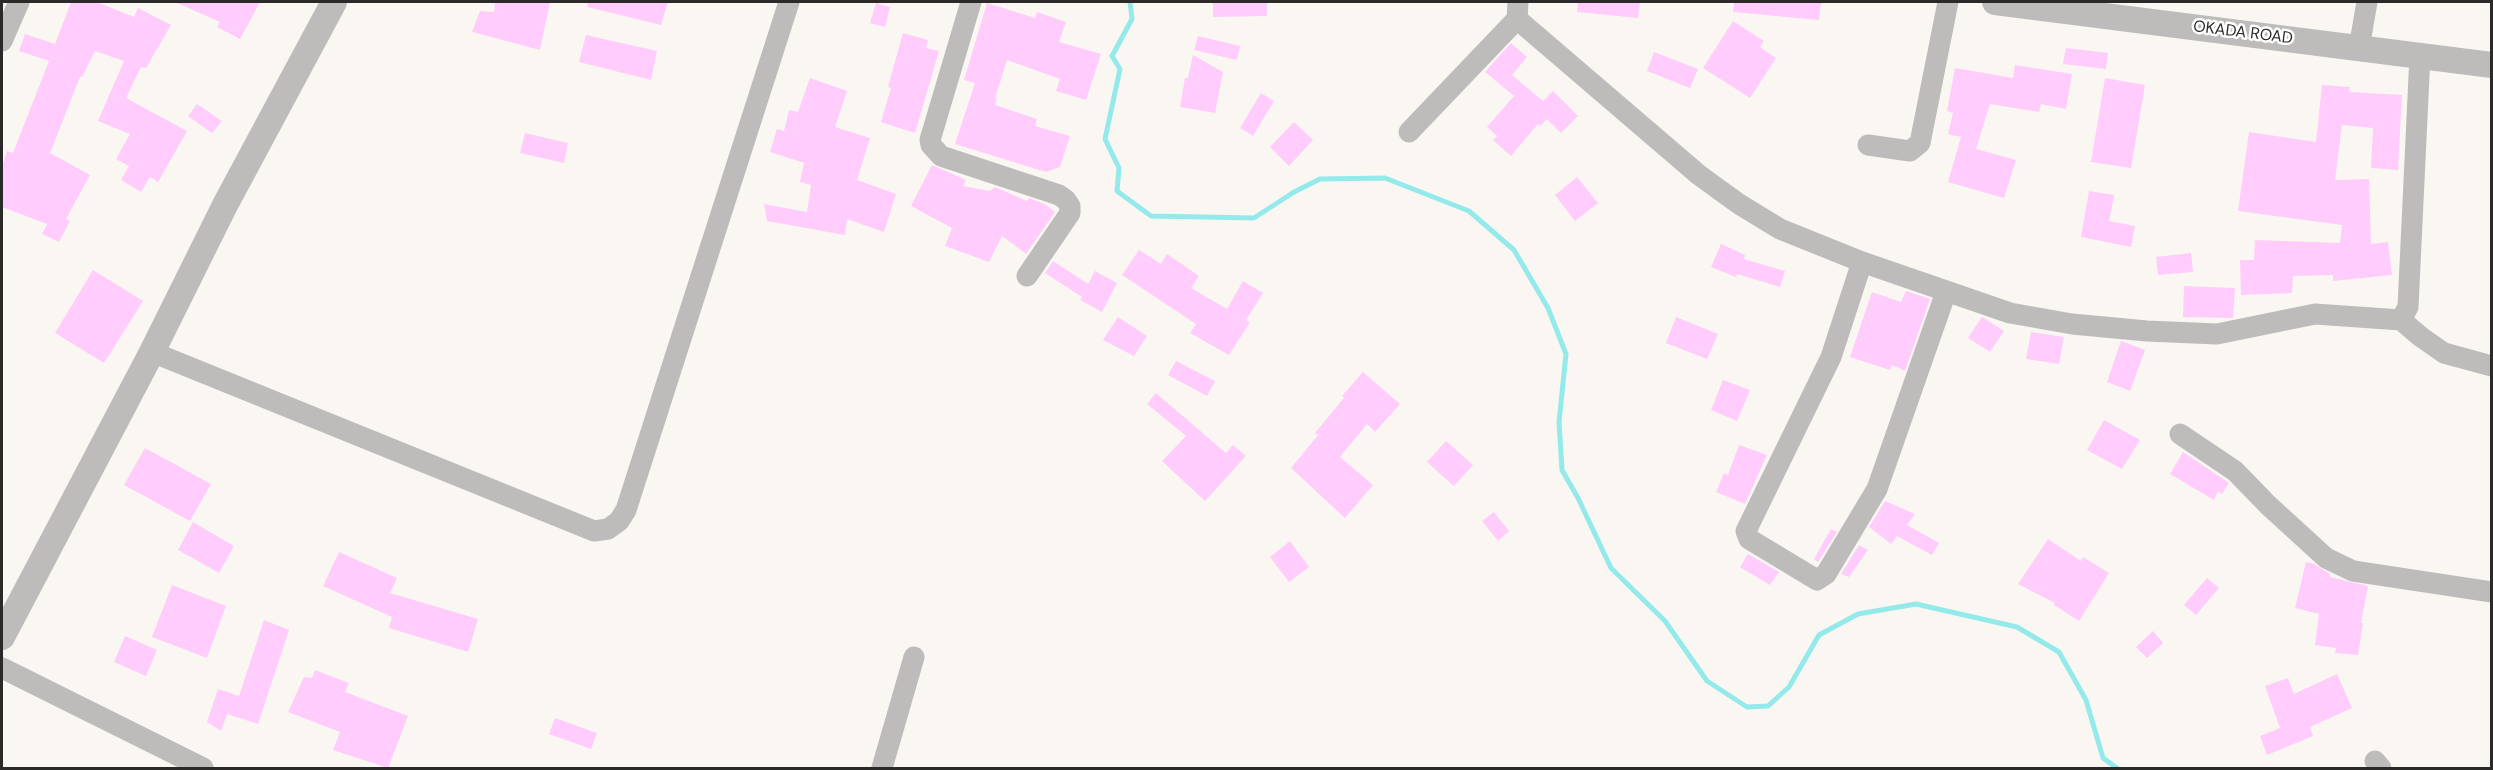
<!DOCTYPE html>
<html>
<head>
<meta charset="utf-8">
<style>
  body { margin:0 }
  #map { position:relative; width:2493px; height:770px; overflow:hidden; background:#faf7f3; font-family:"DM Sans",sans-serif }
  canvas { display:block }
  .frame { position:absolute; inset:0; border:3px solid #2b2a29; pointer-events:none }
</style>
</head>
<body>
<div id="map">
<canvas width="2493" height="770"></canvas>
<div class="frame"></div>
</div>
<script>
const ctx = document.querySelector('canvas').getContext('2d');
ctx.lineJoin = 'round';
const toPath = rows => new Path2D(rows.map(r => 'M' + r).join(''));
function stroke(path, color, width, dash) { ctx.strokeStyle = color; ctx.lineWidth = width; ctx.lineCap = dash ? 'butt' : 'round'; ctx.setLineDash(dash || []); ctx.stroke(path); }
function fill(path, color) { ctx.fillStyle = color; ctx.fill(path, 'evenodd'); }
function drawText(font, color, halo, rows, align = 'center') {
  ctx.font = font + ' "DM Sans",sans-serif'; ctx.lineWidth = 5; ctx.setLineDash([]); ctx.textBaseline = 'middle'; ctx.strokeStyle = halo; ctx.fillStyle = color; for (const [text, x, y, turn = 0] of rows) {
    ctx.save(); ctx.translate(x, y); ctx.rotate((+turn || 0) * Math.PI / 180); ctx.textAlign = isNaN(turn) ? turn : align; if (halo) ctx.strokeText(text, 0, 0); ctx.fillText(text, 0, 0); ctx.restore();
  }
}
stroke(toPath([
  [1130,2,1132,19,1112,56,1120,69,1105,139,1119,168,1117,191,1151,216,1254,218,1294,192,1320,179,1385,178,1469,211,1514,250,1548,308,1566,354,1559,422,1562,470,1578,498,1611,568,1665,621,1707,681,1747,707,1768,706,1789,687,1819,635,1858,614,1916,604,2017,627,2059,652,2086,700,2103,758,2117,768]
]), '#94eaea', 5);
fill(toPath([
  [71,2,97,2,134,17,138,8,171,25,146,68,141,67,126,98,187,131,158,182,150,177,141,192,121,180,129,166,116,159,130,134,98,121,124,61,95,51,82,77,80,77,50,153,90,175,66,219,70,221,59,242,42,234,47,224,2,207,2,167,7,151,13,153,49,61,19,51,25,34,55,44],
  [175,2,260,2,240,39,217,27,220,22],
  [495,2,550,2,540,50,472,32,480,11,494,12],
  [588,2,668,2,661,25,587,7],
  [1213,2,1267,2,1267,16,1213,17],
  [1578,2,1640,2,1638,18,1577,12],
  [1734,2,1821,2,1819,20,1733,12],
  [876,3,890,7,885,27,870,23],
  [987,3,1035,18,1037,12,1066,22,1059,42,1101,54,1086,100,1056,91,1060,79,1007,60,995,98,997,99,995,105,1037,119,1035,126,1070,136,1060,167,1046,172,955,144,975,83,964,80],
  [1733,21,1764,41,1760,47,1776,58,1750,98,1703,68],
  [903,33,928,40,926,48,939,51,915,133,881,122,891,88,888,87],
  [586,35,657,51,651,80,579,62],
  [1198,36,1240,46,1237,60,1194,50],
  [1511,43,1527,57,1512,75,1543,101,1553,91,1578,116,1561,133,1547,119,1540,126,1538,124,1511,156,1493,140,1497,136,1487,127,1514,96,1485,72],
  [2066,48,2108,53,2106,69,2063,64],
  [1654,52,1698,69,1690,88,1647,71],
  [1193,55,1223,72,1215,113,1180,107,1185,78,1188,78],
  [2015,65,2072,74,2066,109,2041,104,2039,112,1990,104,1976,149,2016,160,2004,198,1948,182,1961,137,1948,134,1953,113,1947,111,1955,68,2013,78],
  [810,78,847,91,835,127,870,138,857,180,896,194,884,232,847,219,845,235,767,221,764,204,807,212,811,185,800,182,804,163,770,152,777,129,784,131,789,110,798,112],
  [2105,78,2145,85,2131,168,2091,162],
  [2322,85,2350,87,2349,92,2402,95,2398,170,2371,168,2373,128,2342,125,2335,180,2369,179,2371,244,2388,242,2392,275,2333,281,2333,275,2293,276,2292,293,2241,295,2240,260,2254,260,2255,240,2340,243,2342,225,2238,211,2249,132,2316,142],
  [1261,93,1274,101,1253,136,1240,128],
  [197,104,222,121,212,133,188,116],
  [1294,122,1313,140,1289,166,1270,147],
  [525,133,568,143,564,163,520,153],
  [932,165,966,180,963,186,990,191,995,187,1027,201,1029,198,1045,204,1055,212,1026,254,1002,236,989,262,945,246,952,228,911,206],
  [1577,177,1598,203,1575,221,1555,195],
  [2089,191,2114,195,2109,221,2135,226,2131,247,2081,237],
  [1721,244,1745,255,1744,259,1785,271,1780,287,1737,274,1736,277,1711,267],
  [1139,250,1161,264,1167,254,1199,276,1191,288,1227,309,1243,281,1263,293,1246,320,1250,322,1229,355,1190,333,1196,324,1122,275],
  [2191,253,2193,272,2158,275,2156,257],
  [1053,261,1088,284,1095,271,1117,283,1102,312,1080,300,1082,297,1045,273],
  [93,270,143,301,104,363,55,333],
  [2184,286,2235,288,2233,318,2183,317],
  [1906,291,1930,299,1905,371,1892,365,1890,370,1850,357,1872,292,1901,302],
  [1118,317,1147,336,1134,356,1103,340],
  [1676,317,1718,334,1707,359,1666,343],
  [1982,317,2004,331,1990,352,1968,338],
  [2031,332,2064,337,2059,364,2026,359],
  [2121,341,2145,350,2130,391,2107,382],
  [1176,361,1215,381,1207,396,1168,375],
  [1363,372,1400,404,1375,432,1367,424,1340,457,1373,485,1345,518,1291,468,1318,435,1315,433,1344,398,1342,396],
  [1723,380,1750,390,1737,421,1711,410],
  [1156,393,1226,453,1233,445,1246,456,1205,501,1162,461,1186,436,1147,404],
  [2104,420,2140,440,2122,469,2087,450],
  [1446,441,1473,465,1454,486,1427,462],
  [1739,445,1767,455,1745,504,1716,492,1724,473,1728,475],
  [145,448,211,484,190,521,124,485],
  [2183,452,2229,483,2222,494,2218,491,2214,500,2170,474],
  [1885,501,1915,514,1907,525,1939,543,1932,555,1897,536,1891,544,1869,527],
  [1494,512,1509,531,1498,541,1482,521],
  [193,522,234,546,219,573,178,550],
  [1831,529,1837,532,1818,562,1814,559],
  [2048,539,2081,561,2083,557,2109,573,2079,621,2054,605,2055,603,2018,584],
  [1290,541,1309,567,1289,582,1270,557],
  [1859,545,1868,550,1849,577,1841,574],
  [339,552,397,578,390,593,478,619,468,652,389,628,392,617,323,586],
  [1748,554,1779,572,1770,585,1740,567],
  [2306,562,2314,564,2330,574,2330,577,2368,586,2361,623,2363,623,2358,655,2335,653,2336,648,2315,645,2319,614,2295,608],
  [2207,578,2219,588,2196,615,2184,605],
  [172,585,226,606,207,658,152,637],
  [264,620,289,630,258,724,227,714,221,731,207,722,218,689,239,696],
  [2153,631,2163,643,2147,658,2136,647],
  [125,636,157,650,146,676,114,662],
  [315,670,349,683,345,692,408,716,388,768,333,750,340,732,288,712,304,677,312,678],
  [2337,674,2352,708,2310,727,2313,736,2267,755,2260,736,2280,728,2265,686,2288,678,2294,694],
  [555,718,597,733,591,749,549,734]
]), '#ffccfb');
stroke(toPath([
  [971,2,930,140,931,145,941,156,1059,195,1066,200,1070,206,1070,213,1027,276],
  [1518,2,1517,19,1699,175,1739,204,1780,229,1862,262,2010,313,2072,324,2147,331,2217,334,2315,314,2401,320,2408,307,2420,55],
  [2,41,19,2],
  [2359,48,2367,2],
  [1409,132,1517,19],
  [1868,145,1910,151,1920,143,1948,2],
  [1862,262,1831,357,1746,531,1749,539,1817,580,1826,574,1877,489,1946,292],
  [2401,320,2421,337,2444,353,2492,366],
  [152,352,594,531,608,529,619,521,626,510,789,2],
  [2180,434,2235,471,2268,505,2326,558,2353,571,2492,592],
  [2,668,203,768],
  [2375,761,2381,768],
  [882,768,914,657]
]), '#bdbcbb', 21);
stroke(toPath([
  [1995,2,2492,65],
  [2,637,152,352,225,205,334,2]
]), '#bdbcbb', 26);
drawText('16px', '#2b2a29', '#fff', [
  ["OKADA ROAD",2243,33,7]
]);
</script>
</body>
</html>
